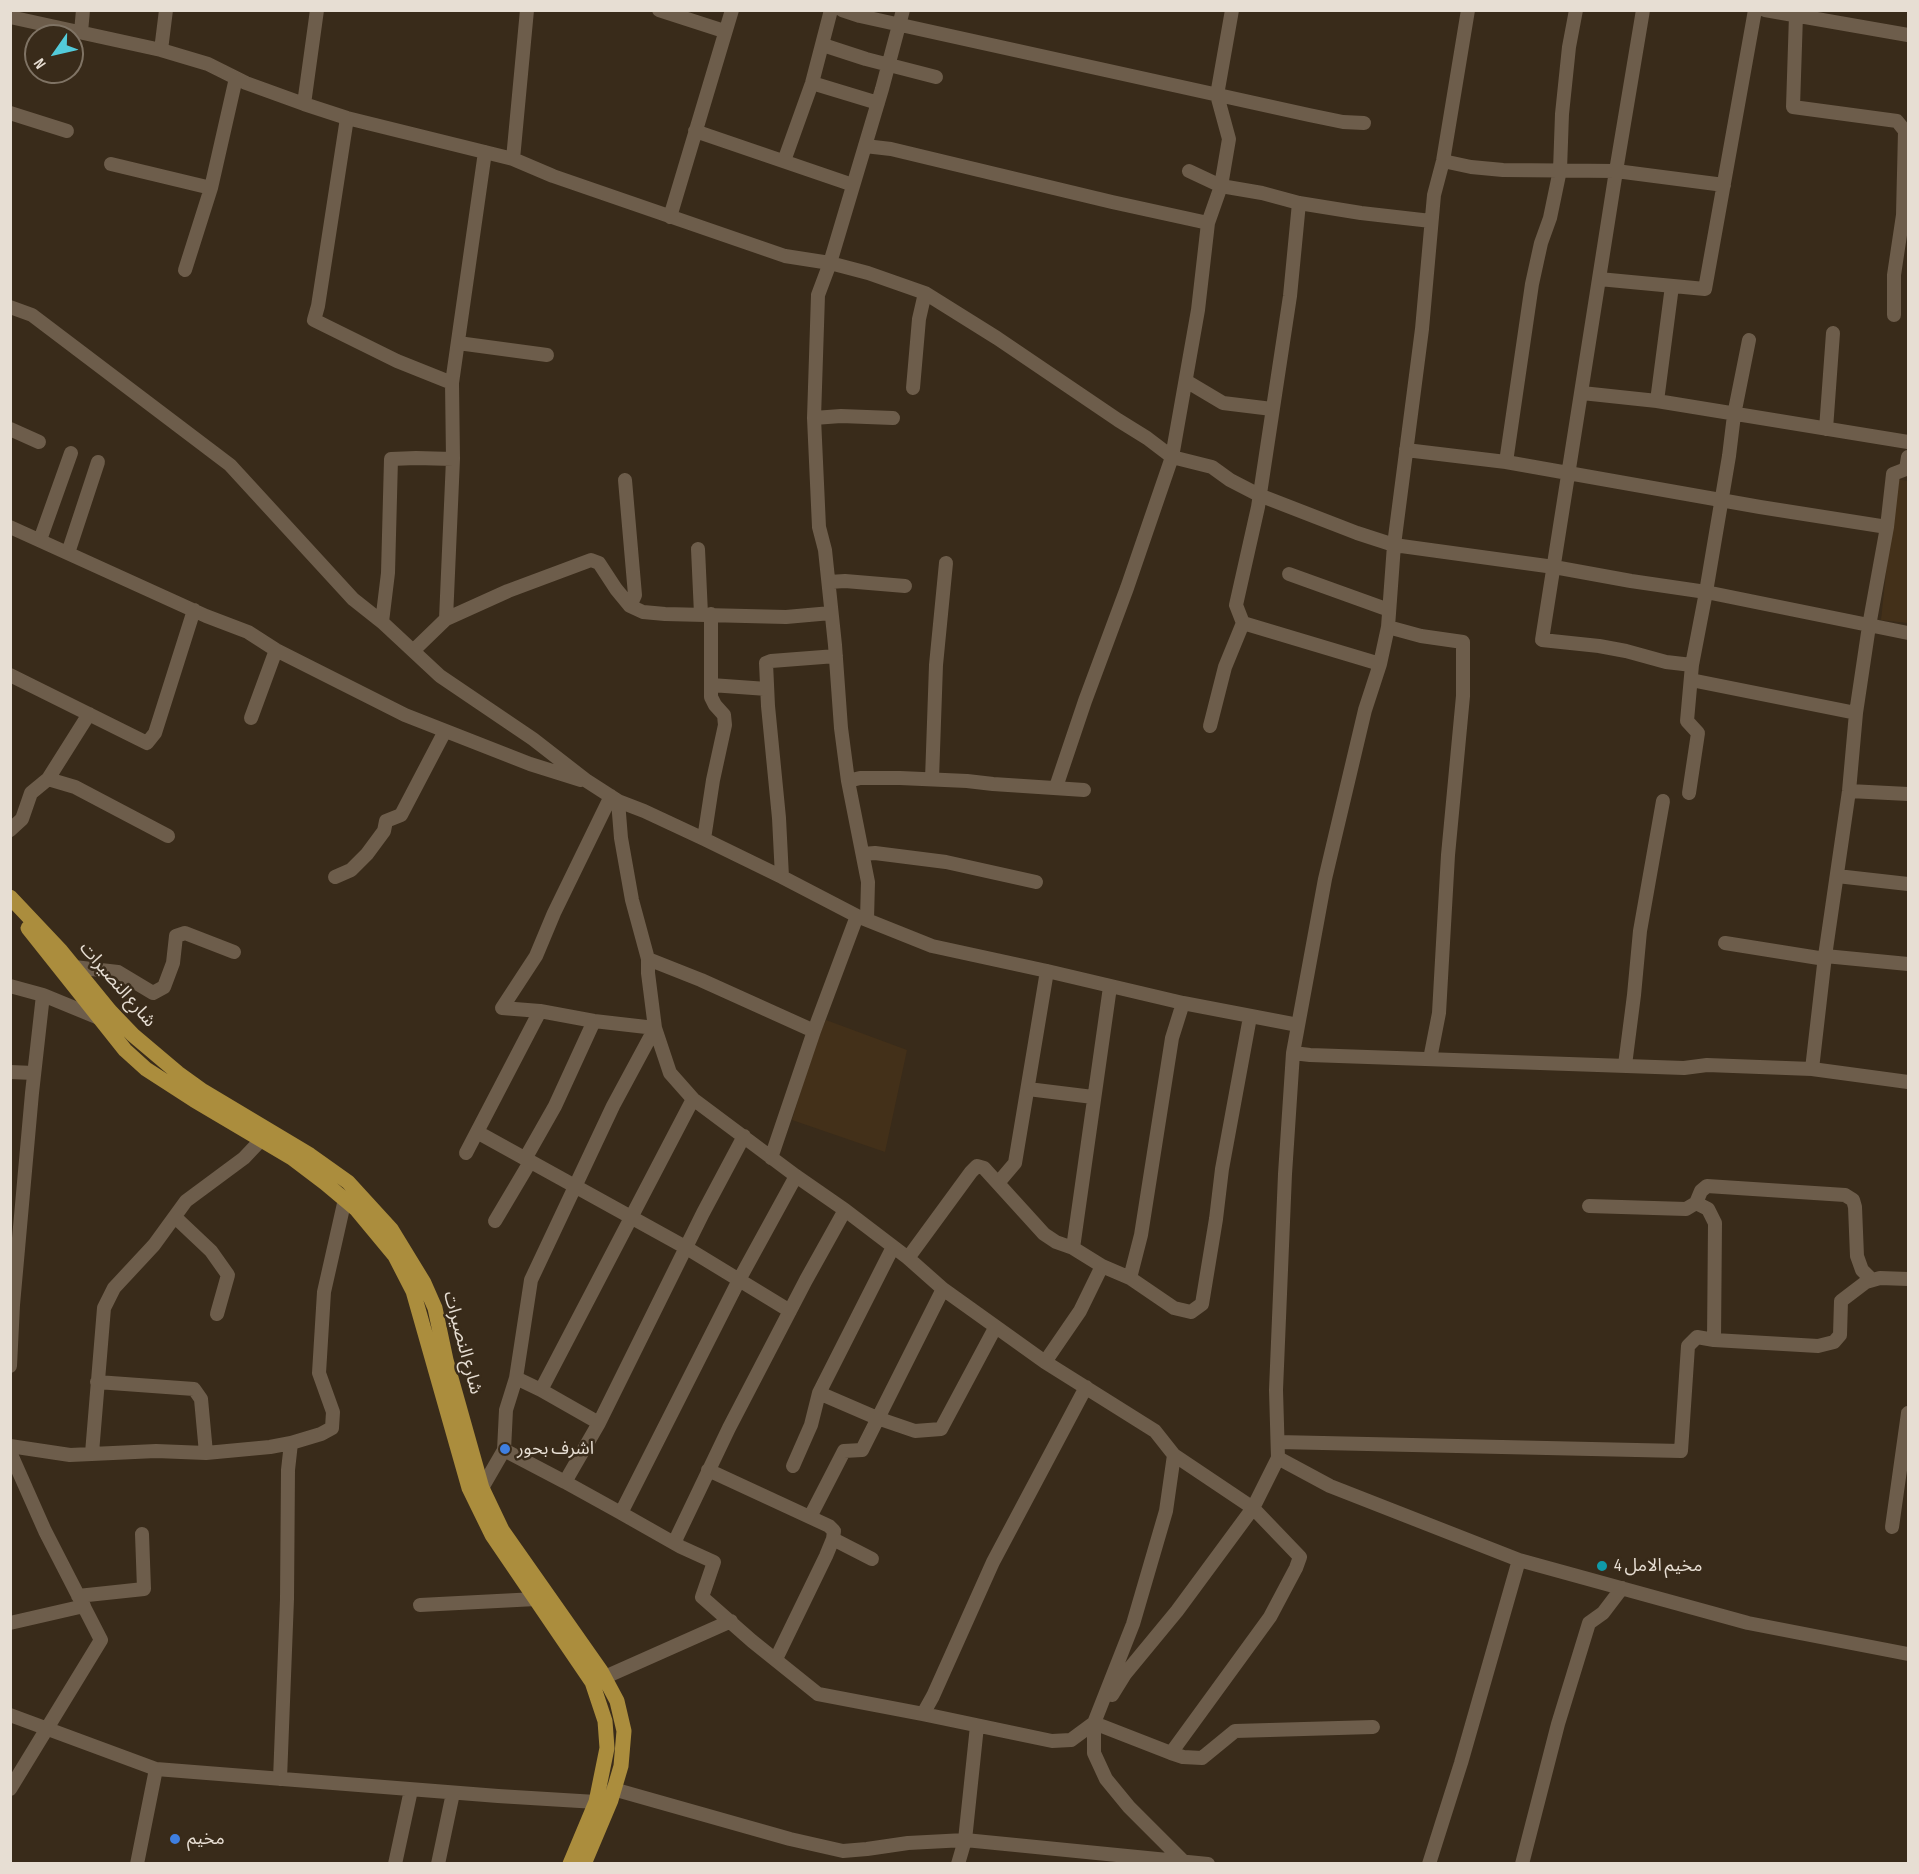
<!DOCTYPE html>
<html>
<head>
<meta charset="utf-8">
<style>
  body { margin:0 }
  #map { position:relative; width:1919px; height:1874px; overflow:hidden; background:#392b1a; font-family:"Sofia Sans Condensed",sans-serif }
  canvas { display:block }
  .frame { position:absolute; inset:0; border:12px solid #e7ded3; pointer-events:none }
  .north { position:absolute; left:24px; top:24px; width:60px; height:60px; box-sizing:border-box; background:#392b1a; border:2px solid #7f7364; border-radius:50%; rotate:236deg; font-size:16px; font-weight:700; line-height:24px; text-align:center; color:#e7ded3 }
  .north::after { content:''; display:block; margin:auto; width:21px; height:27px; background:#53cbda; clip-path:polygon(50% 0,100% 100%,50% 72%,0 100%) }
</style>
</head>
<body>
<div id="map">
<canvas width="1919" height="1874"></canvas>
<div class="frame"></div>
<div class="north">N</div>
</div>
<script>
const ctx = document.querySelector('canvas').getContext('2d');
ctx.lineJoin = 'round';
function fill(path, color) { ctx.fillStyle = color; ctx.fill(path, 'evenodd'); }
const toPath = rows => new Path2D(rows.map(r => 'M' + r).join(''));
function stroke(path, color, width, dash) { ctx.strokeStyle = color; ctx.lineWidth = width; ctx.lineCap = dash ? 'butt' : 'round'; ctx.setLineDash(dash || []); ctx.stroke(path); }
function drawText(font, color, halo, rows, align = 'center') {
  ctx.font = font + ' "Sofia Sans Condensed","Noto Sans Arabic",sans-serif'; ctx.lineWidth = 5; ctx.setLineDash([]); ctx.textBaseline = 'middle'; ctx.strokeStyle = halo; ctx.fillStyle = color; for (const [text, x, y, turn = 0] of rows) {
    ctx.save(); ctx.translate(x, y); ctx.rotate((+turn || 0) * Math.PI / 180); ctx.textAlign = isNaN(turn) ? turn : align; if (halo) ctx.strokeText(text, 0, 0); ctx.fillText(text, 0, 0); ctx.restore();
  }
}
fill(toPath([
  [1896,479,1908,481,1908,623,1881,620],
  [826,1020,907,1050,885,1152,792,1120,815,1045]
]), '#433019');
stroke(toPath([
  [659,10,724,31],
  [842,10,860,16,1309,115,1343,122,1364,123],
  [1468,10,1443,161,1434,195,1422,329,1394,545,1388,627,1380,664,1365,710,1325,879,1293,1053,1285,1174,1276,1390,1278,1458,1330,1486,1519,1560,1748,1623,1908,1654],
  [1643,10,1616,171,1542,640,1599,646,1626,651,1666,662,1692,665,1687,721,1698,733,1689,793],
  [1765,10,1908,35],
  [1796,15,1793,107,1897,121,1905,131,1903,215,1894,275,1894,315],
  [10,17,161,50,208,64,246,83,304,104,347,118,513,159,553,176,785,256,830,263,868,273,925,293,997,338,1118,420,1147,438,1172,457,1212,467,1230,480,1259,495,1357,533,1394,545,1554,567,1631,581,1706,592,1908,633],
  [81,32,83,10],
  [823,45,866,59,936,77],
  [161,50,166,10],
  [812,83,878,103],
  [304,104,317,10],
  [10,113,67,131],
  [347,118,318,306,314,320,397,361,452,383],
  [695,131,853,185],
  [865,146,891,149,1112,202,1208,223],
  [513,159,527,10],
  [784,161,812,83,831,10],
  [1443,161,1471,167,1503,170,1616,171,1724,185],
  [111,164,211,188],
  [1189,171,1221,186,1262,193,1299,203,1361,213,1431,221],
  [670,217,732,10],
  [185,270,211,188,236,78],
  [1599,279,1705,289,1755,10],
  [10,307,32,315,230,465,353,599,382,622,440,676,533,739,587,781,618,801,644,811,704,839,782,877,857,916,932,946,1047,971],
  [458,343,547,355],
  [1186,381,1223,403,1272,409],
  [913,388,919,319,925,293],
  [1582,393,1657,401,1908,442],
  [1657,401,1672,286],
  [814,418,841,416,893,418],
  [10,429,39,442],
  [1826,429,1833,333],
  [1406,450,1506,462,1760,507,1887,527],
  [1506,462,1532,284,1541,243,1550,218,1560,170,1562,114,1569,47,1576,10],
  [625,480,635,595,630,606],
  [10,527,206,616,248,632,276,650,405,715,530,764,581,780],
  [40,540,71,453],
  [698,549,701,614],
  [68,553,98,462],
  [1289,574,1389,610],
  [829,582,845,581,905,586],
  [446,619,453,459,452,383,485,152],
  [382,622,388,573,391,459,416,458,453,459],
  [1243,623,1380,664],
  [1388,627,1421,636,1463,642,1463,696,1448,855,1439,1013,1430,1059],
  [414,650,446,619,508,591,591,560,599,563,616,589,630,606,643,612,665,614,786,617,831,613],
  [1692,665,1706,592,1729,456,1734,415,1749,340],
  [10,675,147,743,155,733,194,610],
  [1691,680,1856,713],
  [711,685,767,689],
  [251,718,276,650],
  [1210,726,1225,667,1243,623,1236,605,1258,507,1290,296,1299,203],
  [48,779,89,714],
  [932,779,936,665,946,563],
  [848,781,860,778,900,778,967,781,993,784,1084,790],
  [1056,787,1085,701,1127,588,1172,457,1198,310,1208,223,1221,186,1229,139,1217,95,1232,10],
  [1849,791,1908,794],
  [618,801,621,838,632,900,648,959,648,973,655,1028,670,1073,693,1099,796,1176,845,1210,908,1258,943,1289,1045,1362,1155,1431,1174,1455,1166,1511,1133,1624,1094,1723,1094,1753,1106,1779,1129,1807,1186,1864],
  [10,830,22,819,31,793,48,779,75,787,168,836],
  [704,839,713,780,725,725,724,715,715,705,711,697,711,614],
  [863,854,875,853,946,862,1036,882],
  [1837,876,1908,884],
  [335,877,351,870,367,854,384,831,386,821,401,815,445,731],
  [782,877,779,818,768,706,766,663,771,661,836,656],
  [867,919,868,882,848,781,841,728,835,645,825,550,819,527,814,418,818,295,830,263,882,89,903,10],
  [1725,943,1825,959],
  [1825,956,1908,964],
  [648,959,701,980,814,1031],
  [74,967,118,972,153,993,164,987,173,963,176,936,185,933,234,952],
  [10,986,43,995,99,1018],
  [1293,1053,1310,1055,1684,1068,1707,1065,1812,1069,1908,1082],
  [1625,1065,1634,995,1640,931,1663,801],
  [1812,1069,1825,956,1849,791,1856,713,1869,626,1887,527,1893,474,1906,469,1908,457],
  [10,1072,34,1073],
  [1028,1089,1093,1097],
  [477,1132,685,1247,790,1311],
  [466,1153,540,1011],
  [771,1158,814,1031,857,916],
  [525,1159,555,1106,594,1021],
  [796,1176,739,1280,621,1513,681,1547,714,1562,702,1597,752,1641,818,1694,923,1714,1052,1741,1071,1740,1094,1723,1096,1718],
  [998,1183,1015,1163,1047,971,1183,1003,1298,1025],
  [1696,1203,1708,1209,1715,1223,1714,1340],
  [1589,1206,1686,1209,1696,1203,1701,1191,1707,1186,1845,1195,1853,1200,1855,1207,1857,1256,1862,1270,1872,1280],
  [175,1217,211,1251,228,1275,217,1314],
  [495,1221,530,1162],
  [1073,1248,1110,987],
  [908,1258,971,1172,977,1166,984,1168,1044,1234,1056,1242,1073,1248,1102,1266,1130,1278,1174,1308,1191,1312,1202,1304,1216,1219,1222,1169,1250,1017],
  [1130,1278,1141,1235,1172,1038,1183,1003],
  [1045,1362,1080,1311,1102,1266],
  [10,1366,13,1305,32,1093,43,995],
  [516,1378,541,1390,599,1423],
  [97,1382,194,1389,201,1399,206,1453],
  [541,1390,693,1099],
  [819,1393,877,1418,915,1431,941,1429,995,1328],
  [1278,1442,1681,1451,1688,1346,1697,1337,1714,1340,1818,1346,1834,1342,1840,1335,1841,1301,1866,1282,1880,1278,1908,1279],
  [10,1446,70,1455,156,1451,206,1453,270,1447,291,1443],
  [504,1450,565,1482,599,1423,703,1213,744,1136],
  [10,1452,45,1531,101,1640,10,1789],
  [92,1453,104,1308,114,1288,154,1245,186,1201,244,1158,261,1140],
  [793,1466,811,1425,819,1393,893,1247],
  [708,1470,829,1526,834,1531,833,1539],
  [565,1482,621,1513],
  [482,1488,504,1450,506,1410,516,1378,531,1280,613,1106,655,1028,594,1021,540,1011,502,1008,536,956,554,913,611,796],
  [810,1517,844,1451,862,1450,943,1289],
  [1892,1527,1908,1413],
  [674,1543,729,1428,806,1280,845,1210],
  [78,1596,144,1589,142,1534],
  [420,1605,536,1599],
  [10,1623,84,1606],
  [776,1659,826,1556,833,1539,872,1559],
  [605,1677,731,1621],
  [1112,1695,1125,1674,1177,1611,1253,1508,1278,1458],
  [923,1714,933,1696,993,1562,1086,1387],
  [10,1715,156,1769,498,1796,596,1802],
  [1094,1723,1171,1753,1183,1757,1202,1758,1235,1731,1373,1727],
  [1171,1753,1270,1617,1296,1568,1300,1557,1253,1508,1174,1455],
  [280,1779,287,1599,288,1470,291,1443,321,1434,332,1428,333,1412,319,1373,324,1292,345,1199],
  [613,1789,790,1839,843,1851,867,1849,908,1843,965,1840,1208,1864],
  [137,1864,156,1769],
  [395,1864,411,1790],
  [438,1864,453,1793],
  [958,1864,965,1840,977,1726],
  [1429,1864,1461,1763,1519,1560],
  [1522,1864,1558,1724,1589,1623,1603,1613,1622,1588]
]), '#6d5d4b', 14);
stroke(toPath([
  [10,897,61,951,110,1011,133,1035,178,1073,203,1091,310,1155,348,1182,391,1229,424,1283,435,1308,446,1360,482,1488,502,1530,601,1671,617,1701,624,1731,621,1766,611,1800,584,1864],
  [28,928,125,1050,146,1069,194,1100,292,1158,325,1183,356,1209,395,1256,413,1291,469,1488,492,1535,592,1682,605,1721,607,1748,596,1802,570,1864]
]), '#ab8d3d', 15);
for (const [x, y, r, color] of [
  [505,1449,6,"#3f7fe0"],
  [1602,1566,6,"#0f9aa8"],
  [175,1839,6,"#3f7fe0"]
]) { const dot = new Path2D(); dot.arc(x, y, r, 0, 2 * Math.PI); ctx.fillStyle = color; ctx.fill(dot); stroke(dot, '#392b1a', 2); }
drawText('18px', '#e7ded3', '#392b1a', [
  ["شارع النصيرات",117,985,49],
  ["شارع النصيرات",462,1343,75]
]);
drawText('18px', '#e7ded3', '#392b1a', [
  ["اشرف بحور",517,1449],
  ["مخيم الامل 4",1614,1566],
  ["مخيم",187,1839]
], 'left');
</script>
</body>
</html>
